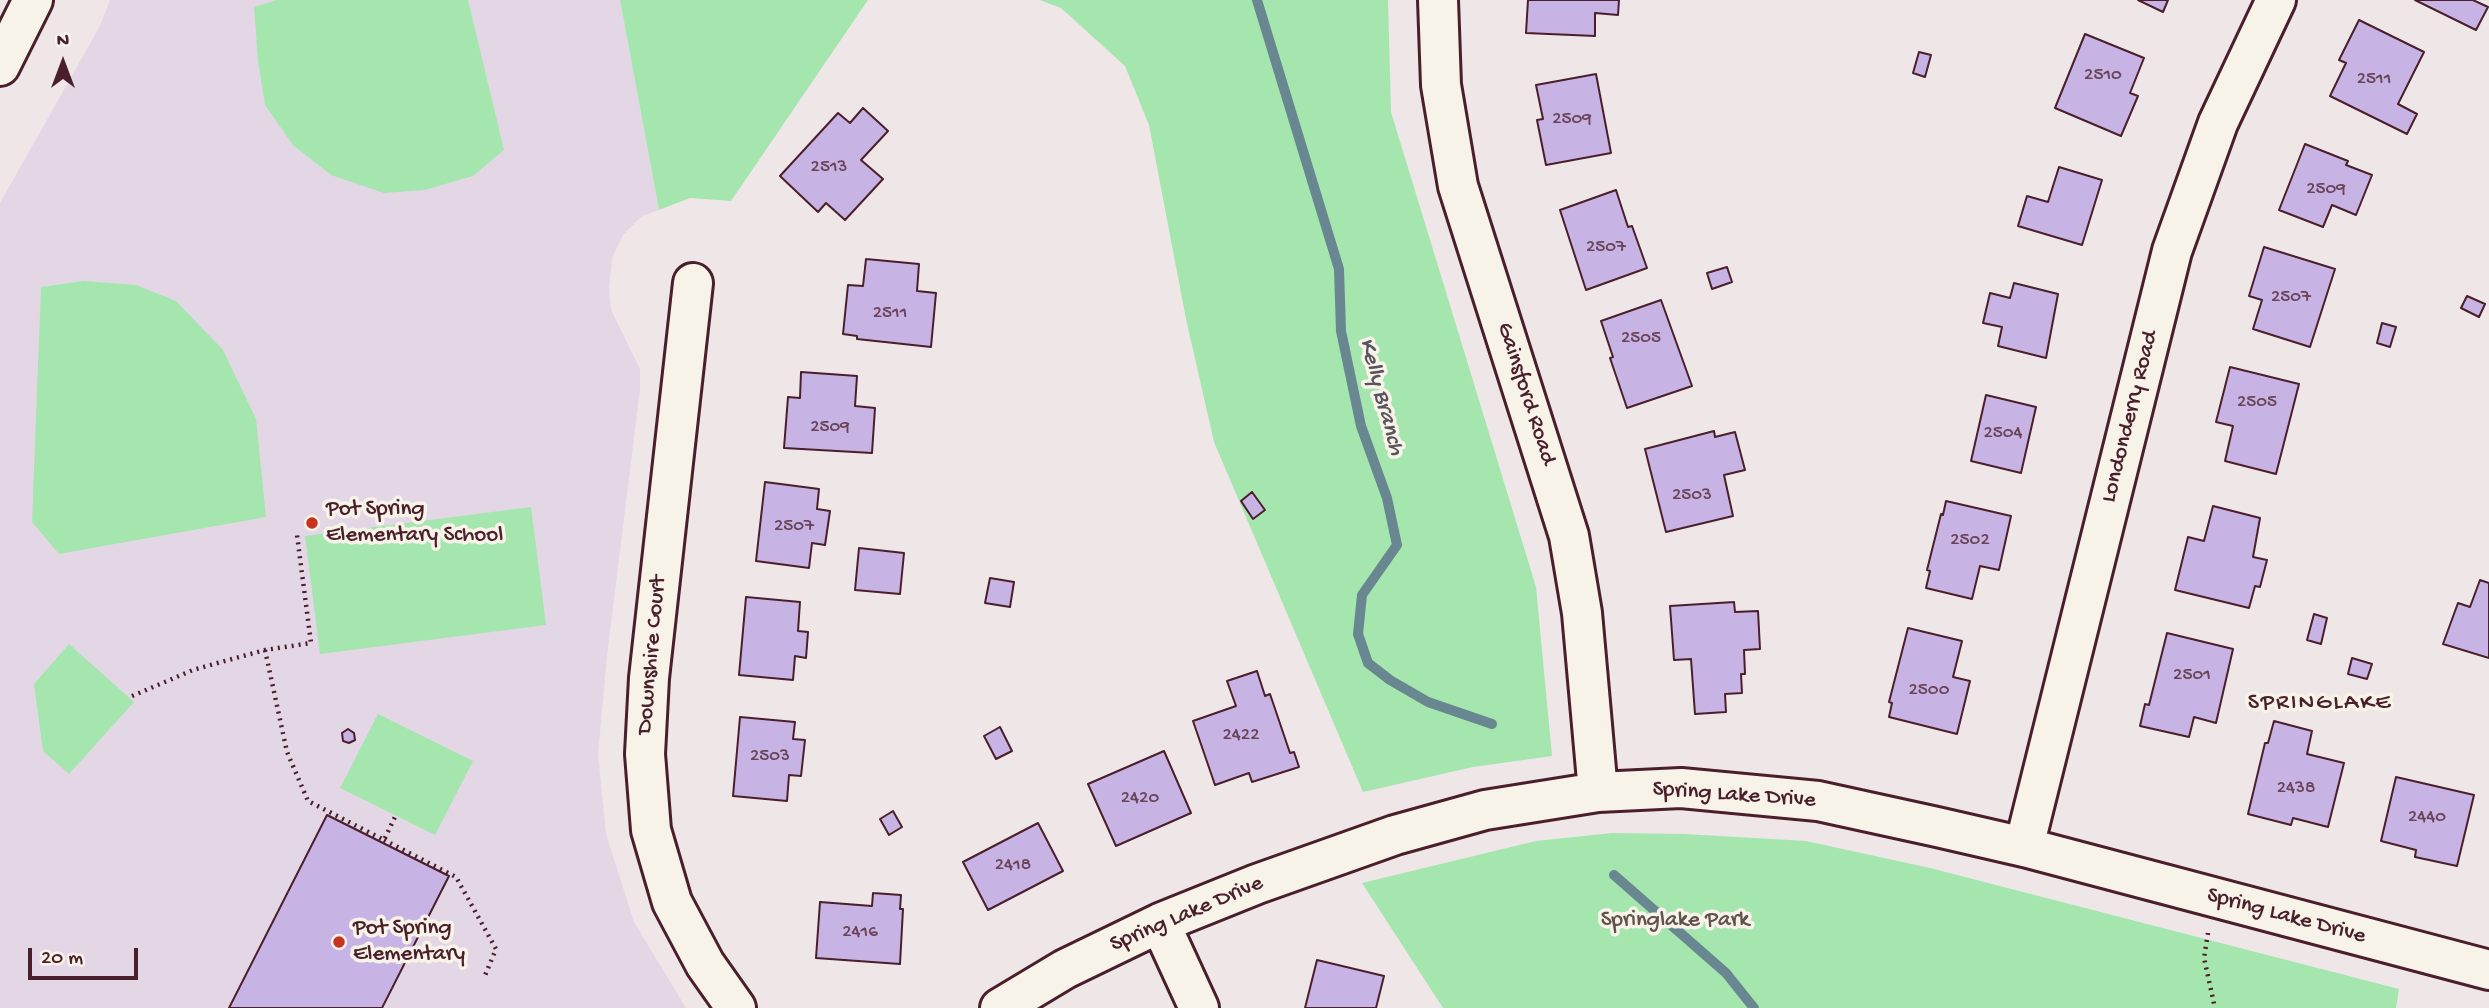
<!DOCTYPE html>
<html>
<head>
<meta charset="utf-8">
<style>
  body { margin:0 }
  #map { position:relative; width:2489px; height:1008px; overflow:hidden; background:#eee6e7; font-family:"Gochi Hand",sans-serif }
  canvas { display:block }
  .north { position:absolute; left:28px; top:28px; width:70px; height:70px; -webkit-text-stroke:5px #f7f3e8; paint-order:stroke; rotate:0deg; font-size:19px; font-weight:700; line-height:28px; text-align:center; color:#4a1f2b }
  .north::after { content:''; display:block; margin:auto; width:24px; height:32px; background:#4a1f2b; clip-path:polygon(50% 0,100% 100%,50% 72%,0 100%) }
  .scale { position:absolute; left:28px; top:948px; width:110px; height:32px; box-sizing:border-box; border:4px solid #4a1f2b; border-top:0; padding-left:9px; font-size:21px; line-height:24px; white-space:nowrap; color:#4a1f2b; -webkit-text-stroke:5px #f7f3e8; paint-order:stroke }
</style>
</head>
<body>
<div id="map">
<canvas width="2489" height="1008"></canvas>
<div class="north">N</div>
<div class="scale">20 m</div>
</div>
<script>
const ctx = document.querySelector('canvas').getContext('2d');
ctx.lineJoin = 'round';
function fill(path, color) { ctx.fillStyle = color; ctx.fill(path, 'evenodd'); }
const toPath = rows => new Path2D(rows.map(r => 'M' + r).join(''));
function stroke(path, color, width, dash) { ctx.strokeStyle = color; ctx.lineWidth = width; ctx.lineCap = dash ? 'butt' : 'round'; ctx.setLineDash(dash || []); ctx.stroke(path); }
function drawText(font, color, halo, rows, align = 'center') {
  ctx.font = font + ' "Gochi Hand",sans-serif'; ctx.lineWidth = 7; ctx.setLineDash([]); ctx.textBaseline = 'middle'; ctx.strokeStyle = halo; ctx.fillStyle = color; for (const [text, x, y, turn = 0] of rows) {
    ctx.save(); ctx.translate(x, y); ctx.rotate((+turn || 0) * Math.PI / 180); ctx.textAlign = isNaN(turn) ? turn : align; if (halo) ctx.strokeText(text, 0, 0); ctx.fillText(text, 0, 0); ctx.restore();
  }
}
fill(toPath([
  [110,0,620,0,659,210,642,216,623,235,612,258,609,290,611,310,640,369,640,389,607,656,598,754,606,834,634,922,686,1008,0,1008,0,203,100,26]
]), '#e3d7e6');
fill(toPath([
  [277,0,468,0,504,150,473,176,425,190,384,193,331,175,293,145,265,105,258,61,254,7],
  [620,0,868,0,731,201,690,198,659,210],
  [1040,0,1388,0,1391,112,1536,587,1552,756,1473,767,1363,792,1214,442,1186,319,1149,125,1125,66,1061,8],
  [84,281,136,285,176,301,223,350,256,419,266,517,59,554,32,522,41,287],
  [531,507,546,625,320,654,305,536],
  [69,644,134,702,69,774,43,751,34,684],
  [378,714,473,761,435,835,340,788],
  [1612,833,1684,834,1806,841,1930,868,2399,989,2396,1008,1443,1008,1362,883,1536,841]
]), '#a5e6af');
stroke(toPath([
  [1257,0,1339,269,1341,331,1361,426,1387,498,1397,545,1362,595,1358,634,1368,663,1390,680,1428,702,1492,724],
  [1614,875,1726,973,1754,1008]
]), '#688791', 10);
const building = toPath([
  [1528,0,1619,0,1618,15,1595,13,1595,36,1526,33,1528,0],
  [2138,0,2168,0,2163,12,2138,0],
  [2415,0,2473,0,2488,7,2476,30,2415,0],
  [2359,20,2424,52,2398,104,2417,114,2407,134,2330,96,2346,63,2339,60,2359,20],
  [2085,34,2144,58,2130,93,2138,96,2121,136,2055,108,2085,34],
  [1919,52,1931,55,1925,77,1913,73,1919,52],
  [1596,74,1611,153,1546,165,1537,120,1543,119,1536,85,1596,74],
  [863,108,888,131,861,160,883,179,845,220,826,203,818,212,780,176,838,113,850,123,863,108],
  [2305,144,2348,161,2346,165,2372,175,2356,215,2332,205,2323,227,2279,210,2305,144],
  [2059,167,2102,180,2082,245,2018,226,2027,196,2048,202,2059,167],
  [1616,190,1628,227,1632,226,1647,268,1586,290,1560,210,1616,190],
  [2264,247,2335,269,2310,347,2253,329,2262,300,2249,296,2264,247],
  [866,259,919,264,917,291,936,293,931,347,857,339,857,336,843,334,848,285,863,286,866,259],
  [1727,267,1732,282,1712,289,1707,273,1727,267],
  [2014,283,2058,294,2046,358,1998,346,2002,327,1983,323,1990,293,2010,298,2014,283],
  [2467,296,2485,304,2479,317,2461,308,2467,296],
  [1661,300,1692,386,1627,408,1610,358,1613,357,1601,321,1661,300],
  [2382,323,2396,327,2390,347,2377,343,2382,323],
  [2230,367,2299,384,2276,474,2225,461,2233,426,2216,422,2230,367],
  [801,372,857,376,855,406,875,408,872,453,784,448,788,397,800,398,801,372],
  [1986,395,2036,407,2021,473,1971,461,1986,395],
  [1714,431,1715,437,1735,432,1745,470,1724,475,1733,516,1666,532,1645,449,1714,431],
  [765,482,819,489,817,509,830,511,825,545,812,543,809,568,756,561,765,482],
  [1252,492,1265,510,1253,519,1241,501,1252,492],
  [1946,501,2011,516,1999,570,1980,566,1972,599,1926,588,1930,571,1927,570,1941,514,1943,515,1946,501],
  [2213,506,2260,518,2253,557,2267,560,2260,587,2255,586,2249,608,2175,590,2188,537,2204,541,2213,506],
  [859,548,904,553,900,594,855,590,859,548],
  [990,578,1014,582,1010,607,985,603,990,578],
  [2480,580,2489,583,2489,658,2443,644,2458,603,2470,607,2480,580],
  [746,597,800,602,798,631,808,632,806,658,795,656,793,680,739,675,746,597],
  [1734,602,1735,612,1758,611,1760,649,1744,650,1745,674,1741,674,1742,693,1725,694,1726,712,1695,714,1691,659,1674,660,1670,606,1734,602],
  [2314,614,2327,618,2321,644,2307,640,2314,614],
  [1908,628,1962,641,1953,677,1970,681,1957,734,1889,717,1892,703,1889,702,1908,628],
  [2167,633,2233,649,2216,723,2194,717,2189,737,2140,726,2145,704,2149,705,2167,633],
  [2352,658,2372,664,2367,679,2348,674,2352,658],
  [1257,671,1265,696,1270,694,1290,753,1294,752,1299,767,1252,782,1249,773,1215,785,1193,721,1236,706,1227,681,1257,671],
  [740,717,795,722,793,739,805,740,801,776,789,775,787,801,733,796,740,717],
  [2274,721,2312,731,2307,754,2344,763,2328,827,2293,818,2291,825,2248,814,2265,743,2268,743,2274,721],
  [1000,727,1012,751,996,759,984,736,1000,727],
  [348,729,354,733,355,740,349,743,343,741,342,733,348,729],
  [1164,751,1191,813,1116,846,1088,784,1164,751],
  [2396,777,2474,795,2457,866,2415,857,2416,850,2381,841,2396,777],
  [893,811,902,827,889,835,880,819,893,811],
  [327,815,449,876,382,1008,229,1008,327,815],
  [1038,823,1063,871,988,910,963,862,1038,823],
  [873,893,901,895,900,909,903,909,900,964,816,958,820,902,872,906,873,893],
  [1317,960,1384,976,1376,1008,1305,1008,1317,960]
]);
fill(building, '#c8b4e4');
stroke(building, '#4a1f2b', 2);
const minor = toPath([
  [1438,0,1441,85,1458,186,1569,536,1582,613,1598,792],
  [693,283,649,678,645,754,651,830,672,902,705,964,736,1008],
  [2024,847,2172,251,2218,123,2276,0],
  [1160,923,1199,1008],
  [1000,1008,1065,969,1160,923,1257,884,1395,835,1485,810,1598,792,1681,788,1818,801,1937,827,2024,847,2489,970]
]);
const tertiary = toPath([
  [0,66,33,0]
]);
stroke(minor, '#4a1f2b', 44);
stroke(tertiary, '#4a1f2b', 44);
stroke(toPath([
  [265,650,287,752,308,801,384,840,395,817],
  [132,696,193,670,221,662,265,650,311,643,297,535],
  [384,840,456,877,496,949,484,978],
  [2208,933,2204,958,2215,1008]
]), '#4a1f2b', 4.5, [2, 5]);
stroke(minor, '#f7f3e8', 38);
stroke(tertiary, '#f7f3e8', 38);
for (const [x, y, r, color] of [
  [312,523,7,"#c8321e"],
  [339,942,7,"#c8321e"]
]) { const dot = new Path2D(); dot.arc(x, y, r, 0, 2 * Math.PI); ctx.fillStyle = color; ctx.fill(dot); stroke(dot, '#f7f3e8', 2.5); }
drawText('19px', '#6a4459', null, [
  ["2510",2103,76],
  ["2511",2374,80],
  ["2509",1572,120],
  ["2513",829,168],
  ["2509",2326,190],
  ["2507",1606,248],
  ["2507",2291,298],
  ["2511",890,314],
  ["2505",1641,339],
  ["2505",2257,403],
  ["2509",830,428],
  ["2504",2003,434],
  ["2503",1692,496],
  ["2507",794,527],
  ["2502",1970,541],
  ["2501",2192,676],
  ["2500",1929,691],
  ["2422",1241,736],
  ["2503",770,757],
  ["2438",2296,789],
  ["2420",1140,799],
  ["2440",2427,818],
  ["2418",1013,866],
  ["2416",860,933]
]);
drawText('23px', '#4a1f2b', '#f7f3e8', [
  ["Gainsford Road",1525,394,72],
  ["Londonderry Road",2131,417,-76],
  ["Downshire Court",653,655,-85],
  ["Spring Lake Drive",1734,796,4],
  ["Spring Lake Drive",1187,915,-23],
  ["Spring Lake Drive",2286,917,15]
]);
drawText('23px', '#4a1f2b', '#f7f3e8', [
  ["Pot Spring",326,510],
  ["Elementary School",326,536],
  ["Pot Spring",353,929],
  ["Elementary",353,955]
], 'left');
drawText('23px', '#61514c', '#f7f3e8', [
  ["Springlake Park",1675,921]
]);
drawText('italic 24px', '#59535e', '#f7f3e8', [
  ["Kelly Branch",1380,397,75]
]);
ctx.letterSpacing = '2px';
drawText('24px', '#4a1f2b', '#f7f3e8', [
  ["SPRINGLAKE",2320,704]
]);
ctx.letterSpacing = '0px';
</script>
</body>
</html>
